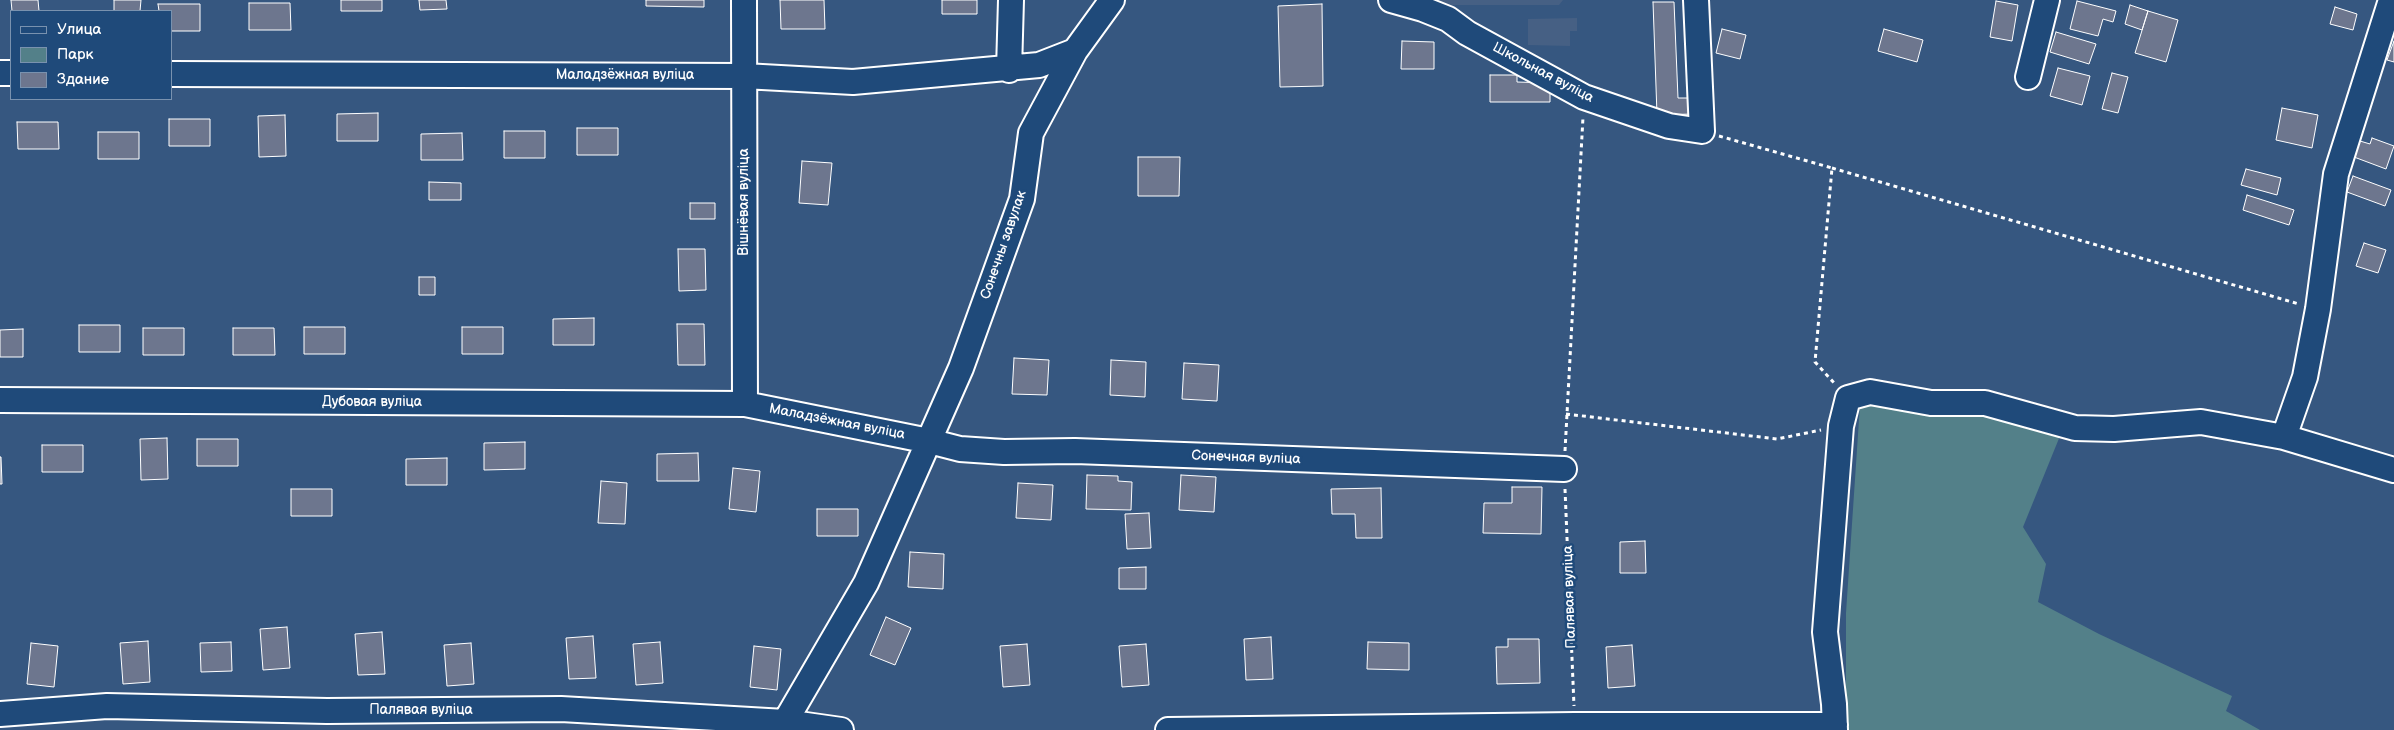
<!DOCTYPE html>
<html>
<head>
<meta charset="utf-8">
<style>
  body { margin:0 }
  #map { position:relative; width:2394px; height:730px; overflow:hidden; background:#365780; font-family:"Balsamiq Sans",sans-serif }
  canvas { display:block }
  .legend { position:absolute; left:10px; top:10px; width:162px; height:90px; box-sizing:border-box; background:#1f4a7a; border:1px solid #7992af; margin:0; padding:6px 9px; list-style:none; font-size:15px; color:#fff }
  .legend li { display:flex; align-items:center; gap:10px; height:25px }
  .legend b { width:25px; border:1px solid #7992af }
</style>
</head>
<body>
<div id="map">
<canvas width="2394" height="730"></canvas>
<ul class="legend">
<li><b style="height:6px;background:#1f4a7a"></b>Улица</li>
<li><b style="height:14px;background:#538089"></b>Парк</li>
<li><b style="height:14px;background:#6d768e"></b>Здание</li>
</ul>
</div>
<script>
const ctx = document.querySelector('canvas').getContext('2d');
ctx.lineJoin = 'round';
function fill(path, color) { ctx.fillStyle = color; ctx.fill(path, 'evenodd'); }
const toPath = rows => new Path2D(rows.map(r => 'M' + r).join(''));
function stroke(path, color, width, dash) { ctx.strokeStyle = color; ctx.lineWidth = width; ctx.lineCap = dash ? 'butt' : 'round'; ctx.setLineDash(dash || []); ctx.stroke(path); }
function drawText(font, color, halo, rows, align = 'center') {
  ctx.font = font + ' "Balsamiq Sans",sans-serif'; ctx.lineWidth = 5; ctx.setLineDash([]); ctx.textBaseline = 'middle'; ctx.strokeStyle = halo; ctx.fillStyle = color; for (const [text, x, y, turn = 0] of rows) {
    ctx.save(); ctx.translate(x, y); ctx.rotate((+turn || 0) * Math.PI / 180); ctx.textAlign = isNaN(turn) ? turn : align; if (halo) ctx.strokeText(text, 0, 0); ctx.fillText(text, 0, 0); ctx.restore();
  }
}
fill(toPath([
  [1433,0,1563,0,1559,5,1452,5],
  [1577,18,1577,31,1570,31,1570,46,1528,45,1528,19]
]), '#466084');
fill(toPath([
  [1860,405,1997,412,2062,431,2023,527,2046,564,2038,602,2099,634,2232,696,2226,711,2260,730,1846,730,1846,613]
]), '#538089');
const building = toPath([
  [11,0,38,0,39,11,12,11,11,0],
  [114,0,141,0,140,11,114,11,114,0],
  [341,0,382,0,382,11,341,11,341,0],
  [419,0,446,0,447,9,420,10,419,0],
  [646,0,704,0,704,7,646,6,646,0],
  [780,0,824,0,825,29,781,29,780,0],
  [942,0,977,0,977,14,942,14,942,0],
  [1996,1,2018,5,2012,41,1990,37,1996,1],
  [2077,1,2116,11,2113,22,2103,19,2098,36,2070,29,2077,1],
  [1653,2,1674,2,1678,98,1692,98,1692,114,1657,115,1653,2],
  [249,3,290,3,291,30,249,30,249,3],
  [158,4,200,4,200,31,171,31,171,11,159,11,158,4],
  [1322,4,1323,86,1280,87,1278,6,1322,4],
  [2130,5,2148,11,2142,30,2125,24,2130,5],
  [2335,7,2357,14,2353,30,2330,24,2335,7],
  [2148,11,2178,20,2166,62,2135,53,2148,11],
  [1722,29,1746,35,1740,59,1716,53,1722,29],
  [1884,29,1923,40,1917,62,1878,51,1884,29],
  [2056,32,2096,44,2089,64,2050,52,2056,32],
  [1402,41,1434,42,1434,69,1401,69,1402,41],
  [2394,41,2394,62,2387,60,2394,41],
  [2058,68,2090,76,2082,105,2050,96,2058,68],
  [2112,73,2128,77,2118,113,2102,109,2112,73],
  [1490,75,1517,75,1517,82,1550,83,1550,102,1490,102,1490,75],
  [2282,108,2318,115,2312,148,2276,140,2282,108],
  [378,113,378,141,337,141,337,114,378,113],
  [285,115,286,156,259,157,258,116,285,115],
  [169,119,210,119,210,146,169,146,169,119],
  [17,122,58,122,59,149,18,149,17,122],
  [577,128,618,128,618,155,577,155,577,128],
  [504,131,545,131,545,158,504,158,504,131],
  [98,132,139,132,139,159,98,159,98,132],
  [462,133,463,160,421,160,421,134,462,133],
  [2372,138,2394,146,2386,169,2354,157,2360,141,2370,144,2372,138],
  [1138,157,1180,157,1179,196,1138,196,1138,157],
  [802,161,832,163,828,205,799,203,802,161],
  [2246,169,2281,178,2277,195,2241,185,2246,169],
  [2353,176,2391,190,2385,206,2347,192,2353,176],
  [429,182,461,183,461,200,429,200,429,182],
  [2247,195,2294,210,2289,225,2243,210,2247,195],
  [690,203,715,203,715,219,690,219,690,203],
  [2364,243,2386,250,2378,273,2356,266,2364,243],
  [678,249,705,249,706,290,679,291,678,249],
  [419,277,435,277,435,295,419,295,419,277],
  [594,318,594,345,553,345,553,319,594,318],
  [677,324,704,324,705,365,678,365,677,324],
  [79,325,120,325,120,352,79,352,79,325],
  [304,327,345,327,345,354,304,354,304,327],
  [462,327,503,327,503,354,462,354,462,327],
  [143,328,184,328,184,355,143,355,143,328],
  [233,328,274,328,275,355,233,355,233,328],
  [23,329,23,357,0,357,0,330,23,329],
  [1014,358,1049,360,1047,395,1012,394,1014,358],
  [1111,360,1146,362,1145,397,1110,395,1111,360],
  [1184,363,1219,365,1217,401,1182,399,1184,363],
  [167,438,168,479,141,480,140,439,167,438],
  [197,439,238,439,238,466,197,466,197,439],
  [525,442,525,469,484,470,484,443,525,442],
  [42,445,83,445,83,472,42,472,42,445],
  [698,453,699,481,657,481,657,454,698,453],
  [0,457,1,457,2,484,0,484,0,457],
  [447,458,447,485,406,485,406,459,447,458],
  [733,468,760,471,756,512,729,509,733,468],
  [1087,475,1118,476,1118,481,1132,482,1131,510,1086,509,1087,475],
  [1181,475,1216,477,1214,512,1179,510,1181,475],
  [601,481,627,483,625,524,598,523,601,481],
  [1018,483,1053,485,1051,520,1016,518,1018,483],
  [1512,487,1542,487,1541,534,1483,533,1484,503,1512,503,1512,487],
  [1381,488,1382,538,1356,538,1355,514,1332,514,1331,489,1381,488],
  [291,489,332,489,332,516,291,516,291,489],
  [817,509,858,509,858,536,817,536,817,509],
  [1149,513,1151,548,1127,549,1125,514,1149,513],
  [1645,541,1646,573,1620,573,1620,542,1645,541],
  [910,552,944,554,943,589,908,587,910,552],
  [1146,567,1146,589,1119,589,1119,568,1146,567],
  [886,617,911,628,895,665,870,655,886,617],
  [287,627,290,668,263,670,260,629,287,627],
  [382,632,385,674,358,675,355,634,382,632],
  [593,636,596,678,569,679,566,638,593,636],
  [1271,637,1273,679,1246,680,1244,639,1271,637],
  [1508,639,1539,639,1540,683,1497,684,1496,647,1508,647,1508,639],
  [148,641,150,682,123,684,120,643,148,641],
  [231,642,232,671,201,672,200,643,231,642],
  [660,642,663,683,636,685,633,644,660,642],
  [1368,642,1409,643,1409,670,1367,669,1368,642],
  [31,643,58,646,54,687,27,684,31,643],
  [471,643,474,684,447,686,444,645,471,643],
  [1027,644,1030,685,1003,687,1000,646,1027,644],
  [1146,644,1149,685,1122,687,1119,646,1146,644],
  [1632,645,1635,686,1608,688,1606,647,1632,645],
  [754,646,781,649,777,690,750,687,754,646]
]);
fill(building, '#6d768e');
stroke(building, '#fff', 1);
const minor = toPath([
  [744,0,745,404],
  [1391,0,1423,9,1448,19,1467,33,1584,97,1669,126,1702,131,1696,0],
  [1009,70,1011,0],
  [0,73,11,73],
  [171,74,744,76,853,82,1039,65,1075,51],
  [2028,77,2047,0],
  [0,400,745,404,929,441,960,449,1004,452,1075,451,1564,469],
  [2284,437,2394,470],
  [0,714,107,706,327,711,561,709,785,722,841,730],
  [784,730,785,722,866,583,961,368,1022,199,1031,133,1075,51,1112,0],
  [1168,730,1575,725,1835,725],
  [1835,730,1834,704,1825,632,1841,426,1848,398,1870,392,1931,403,1985,403,2075,428,2114,429,2201,422,2284,437,2305,377,2318,309,2336,174,2391,0]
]);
stroke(minor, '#fff', 28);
stroke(toPath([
  [1719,136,1832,168,1815,362,1835,384],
  [1832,168,2299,304],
  [1566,414,1777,439,1821,430],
  [1565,451,1583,117],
  [1565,489,1574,706]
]), '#fff', 3, [4, 4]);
stroke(minor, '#1f4a7a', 24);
drawText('14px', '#fff', '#1f4a7a', [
  ["Школьная вуліца",1543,73,28],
  ["Маладзёжная вуліца",625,75],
  ["Вішнёвая вуліца",744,202,-90],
  ["Сонечны завулак",1004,245,-71],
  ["Дубовая вуліца",372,402],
  ["Маладзёжная вуліца",837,422,11],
  ["Сонечная вуліца",1246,458,2],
  ["Палявая вуліца",1570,597,-92],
  ["Палявая вуліца",421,710]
]);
</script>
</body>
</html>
